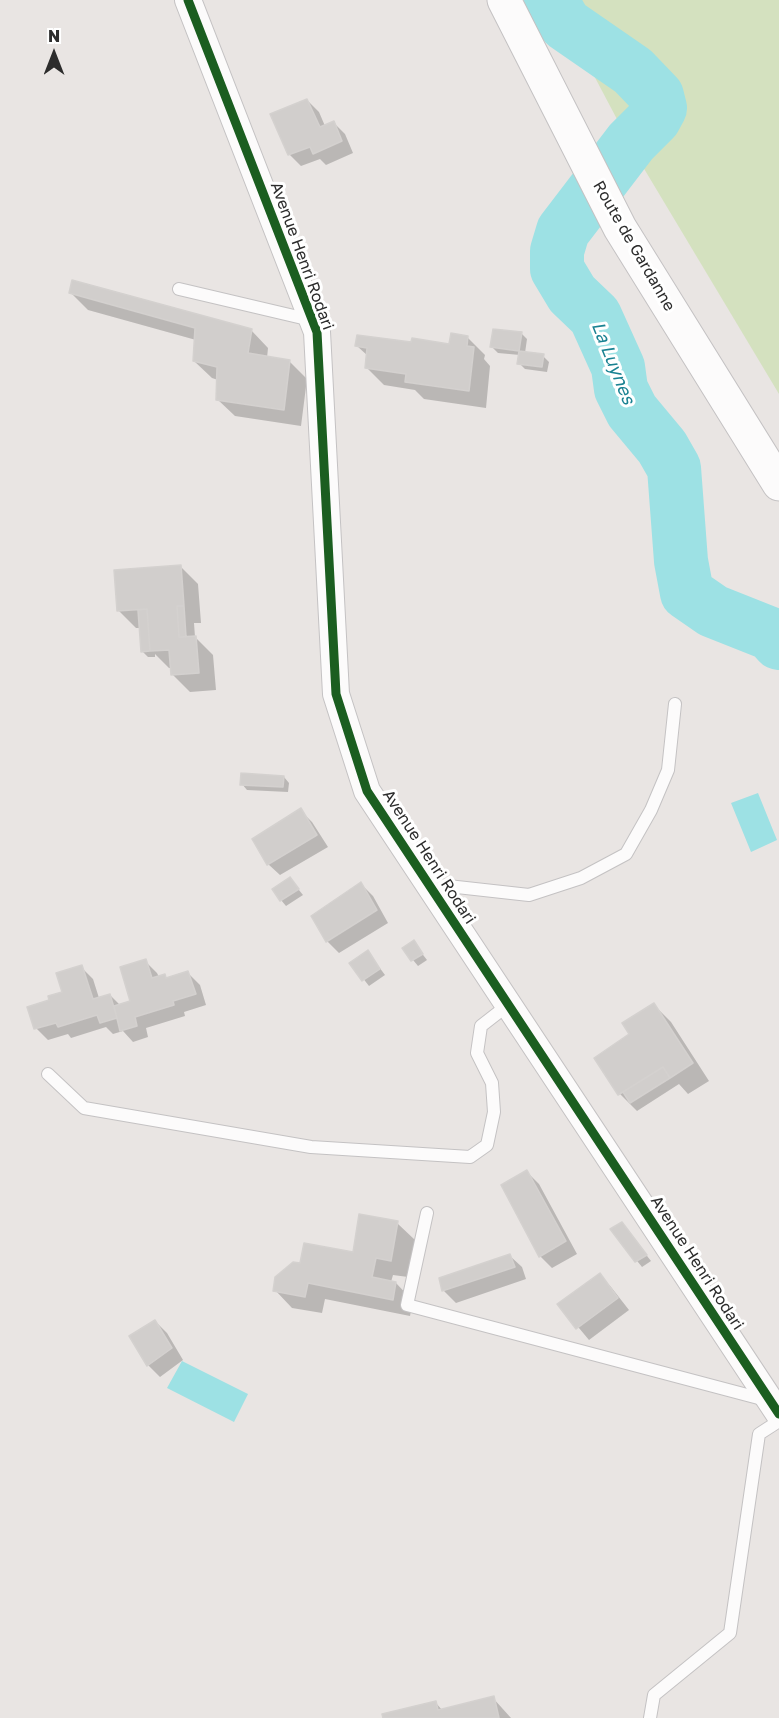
<!DOCTYPE html>
<html>
<head>
<meta charset="utf-8">
<style>
  body { margin:0 }
  #map { position:relative; width:779px; height:1718px; overflow:hidden; background:#e9e5e3; font-family:"Golos Text",sans-serif }
  canvas { display:block }
  .north { position:absolute; left:24px; top:24px; width:60px; height:60px; -webkit-text-stroke:4px #fff; paint-order:stroke; rotate:0deg; font-size:16px; font-weight:700; line-height:24px; text-align:center; color:#2c2c2c }
  .north::after { content:''; display:block; margin:auto; width:21px; height:27px; background:#2c2c2c; clip-path:polygon(50% 0,100% 100%,50% 72%,0 100%) }
</style>
</head>
<body>
<div id="map">
<canvas width="779" height="1718"></canvas>
<div class="north">N</div>
</div>
<script>
const ctx = document.querySelector('canvas').getContext('2d');
ctx.lineJoin = 'round';
function fill(path, color) { ctx.fillStyle = color; ctx.fill(path, 'evenodd'); }
const toPath = rows => new Path2D(rows.map(r => 'M' + r).join(''));
function stroke(path, color, width, dash) { ctx.strokeStyle = color; ctx.lineWidth = width; ctx.lineCap = dash ? 'butt' : 'round'; ctx.setLineDash(dash || []); ctx.stroke(path); }
function drawText(font, color, halo, rows, align = 'center') {
  ctx.font = font + ' "Golos Text",sans-serif'; ctx.lineWidth = 6; ctx.setLineDash([]); ctx.textBaseline = 'middle'; ctx.strokeStyle = halo; ctx.fillStyle = color; for (const [text, x, y, turn = 0] of rows) {
    ctx.save(); ctx.translate(x, y); ctx.rotate((+turn || 0) * Math.PI / 180); ctx.textAlign = isNaN(turn) ? turn : align; if (halo) ctx.strokeText(text, 0, 0); ctx.fillText(text, 0, 0); ctx.restore();
  }
}
fill(toPath([
  [554,0,779,0,779,394,637,157]
]), '#d4e1bf');
fill(toPath([
  [758,793,777,840,751,852,731,803],
  [182,1361,248,1394,234,1422,167,1388]
]), '#9de1e4');
fill(toPath([
  [307,100,319,112,325,126,333,122,345,134,353,153,326,165,320,159,301,166,289,154],
  [71,293,251,330,268,348,267,358,289,361,307,379,301,426,235,416,217,399,218,380,212,378,194,361,196,340,88,310],
  [522,334,527,339,525,353,543,356,549,362,547,372,525,369,519,363,520,355,498,353,492,347],
  [467,337,485,355,484,359,490,366,486,408,424,399,415,390,384,385,367,368,368,356,357,346,413,344,451,346],
  [181,567,198,584,201,623,194,623,195,637,213,655,216,690,190,692,172,674,172,668,169,668,155,654,155,657,148,657,142,651,141,628,136,628,119,611],
  [284,777,289,783,288,792,247,790,242,784],
  [300,810,312,822,328,847,280,875,268,864],
  [290,879,303,895,286,906,281,900],
  [361,884,373,896,388,923,339,953,327,941,313,916],
  [413,942,427,960,418,966,404,949],
  [368,952,385,975,369,986,351,963],
  [145,961,157,973,159,977,164,976,168,979,188,973,200,985,206,1005,184,1012,185,1016,146,1028,148,1037,133,1042,123,1031,113,1034,106,1027,71,1038,68,1034,48,1040,36,1028,51,1001,64,993,81,967,93,979,99,998,110,995,120,1005,132,1002],
  [653,1004,671,1022,709,1081,688,1094,679,1084,637,1111,620,1094],
  [527,1172,539,1184,577,1254,552,1268,540,1256],
  [397,1223,415,1240,408,1277,393,1275,391,1282,396,1283,413,1301,410,1316,325,1299,322,1313,292,1308,275,1290,302,1265,354,1254],
  [622,1224,651,1261,642,1267,612,1230],
  [510,1256,522,1267,526,1279,456,1303,444,1291,441,1279],
  [600,1275,611,1287,629,1310,589,1340,559,1304],
  [155,1321,167,1333,183,1360,160,1377,148,1365],
  [493,1698,511,1718,384,1718,435,1702,443,1711]
]), '#0003');
stroke(toPath([
  [551,0,565,24,633,71,657,96,660,108,654,119,631,142,563,231,557,251,557,269,572,294,595,316,618,367,621,389,632,411,662,447,674,468,681,561,687,593,713,611,771,634,779,643]
]), '#9de1e4', 54);
const building = toPath([
  [307,99,320,127,334,121,342,141,313,154,310,147,288,155,270,114,307,99],
  [72,280,252,329,248,353,290,360,284,410,216,400,217,367,193,361,195,328,69,293,72,280],
  [493,329,522,332,519,351,490,347,493,329],
  [451,333,468,336,467,346,474,347,469,391,405,382,406,374,365,368,367,348,355,346,357,335,411,342,412,338,449,344,451,333],
  [519,351,544,354,542,367,517,364,519,351],
  [181,565,184,606,177,606,179,637,196,636,199,673,171,675,169,650,150,651,147,609,117,611,114,570,181,565],
  [177,606,184,606,186,637,179,637,177,606],
  [147,609,150,651,141,652,138,610,147,609],
  [241,773,284,776,283,787,240,785,241,773],
  [301,808,317,835,267,865,252,839,301,808],
  [290,877,299,889,280,901,272,889,290,877],
  [361,882,377,910,326,942,311,916,361,882],
  [414,940,423,954,411,961,402,948,414,940],
  [368,950,380,969,362,981,349,963,368,950],
  [146,959,152,978,165,974,166,978,188,971,196,994,173,1001,174,1005,135,1017,137,1026,120,1031,114,1006,130,1001,120,967,146,959],
  [82,965,93,999,110,994,117,1018,100,1023,97,1015,58,1027,56,1023,34,1029,27,1007,49,1000,48,996,62,992,56,973,82,965],
  [654,1003,693,1063,670,1078,663,1067,618,1095,594,1058,629,1034,622,1023,654,1003],
  [663,1067,670,1078,630,1103,623,1092,663,1067],
  [527,1170,566,1241,539,1257,501,1185,527,1170],
  [359,1214,398,1221,391,1261,376,1258,372,1277,396,1282,393,1300,308,1283,305,1297,273,1291,275,1277,293,1262,300,1263,304,1243,353,1252,359,1214],
  [622,1222,647,1255,635,1262,610,1229,622,1222],
  [510,1254,515,1267,442,1291,439,1278,510,1254],
  [600,1273,618,1298,576,1329,557,1304,600,1273],
  [155,1320,172,1348,147,1366,129,1336,155,1320],
  [494,1696,499,1718,383,1718,382,1714,436,1701,438,1710,494,1696]
]);
fill(building, '#d1cecc');
stroke(building, '#d4d1cf', 1.5);
const service = toPath([
  [179,289,311,320],
  [430,884,529,895,581,878,626,854,651,810,668,770,675,704],
  [48,1074,84,1108,311,1147,470,1157,487,1145,494,1112,492,1083,477,1053,481,1026,508,1005],
  [427,1213,407,1305,766,1400],
  [650,1718,654,1695,730,1633,759,1434,779,1421]
]);
const minor = toPath([
  [188,0,317,332,336,694,367,791,779,1414]
]);
const secondary = toPath([
  [504,0,620,228,779,484]
]);
stroke(service, '#c4c2c3', 14);
stroke(minor, '#c4c2c3', 28);
stroke(secondary, '#c4c2c3', 35);
stroke(service, '#fcfbfb', 12);
stroke(minor, '#fcfbfb', 26);
stroke(secondary, '#fcfbfb', 33);
stroke(toPath([
  [188,0,317,332,336,694,367,791,779,1414]
]), '#1b5e20', 9);
drawText('16px', '#2c2c2c', '#fff', [
  ["Route de Gardanne",634,246,60],
  ["Avenue Henri Rodari",302,256,70],
  ["Avenue Henri Rodari",429,857,57],
  ["Avenue Henri Rodari",697,1263,57]
]);
drawText('italic 18px', '#1a8292', '#fff', [
  ["La Luynes",613,363,68]
]);
</script>
</body>
</html>
